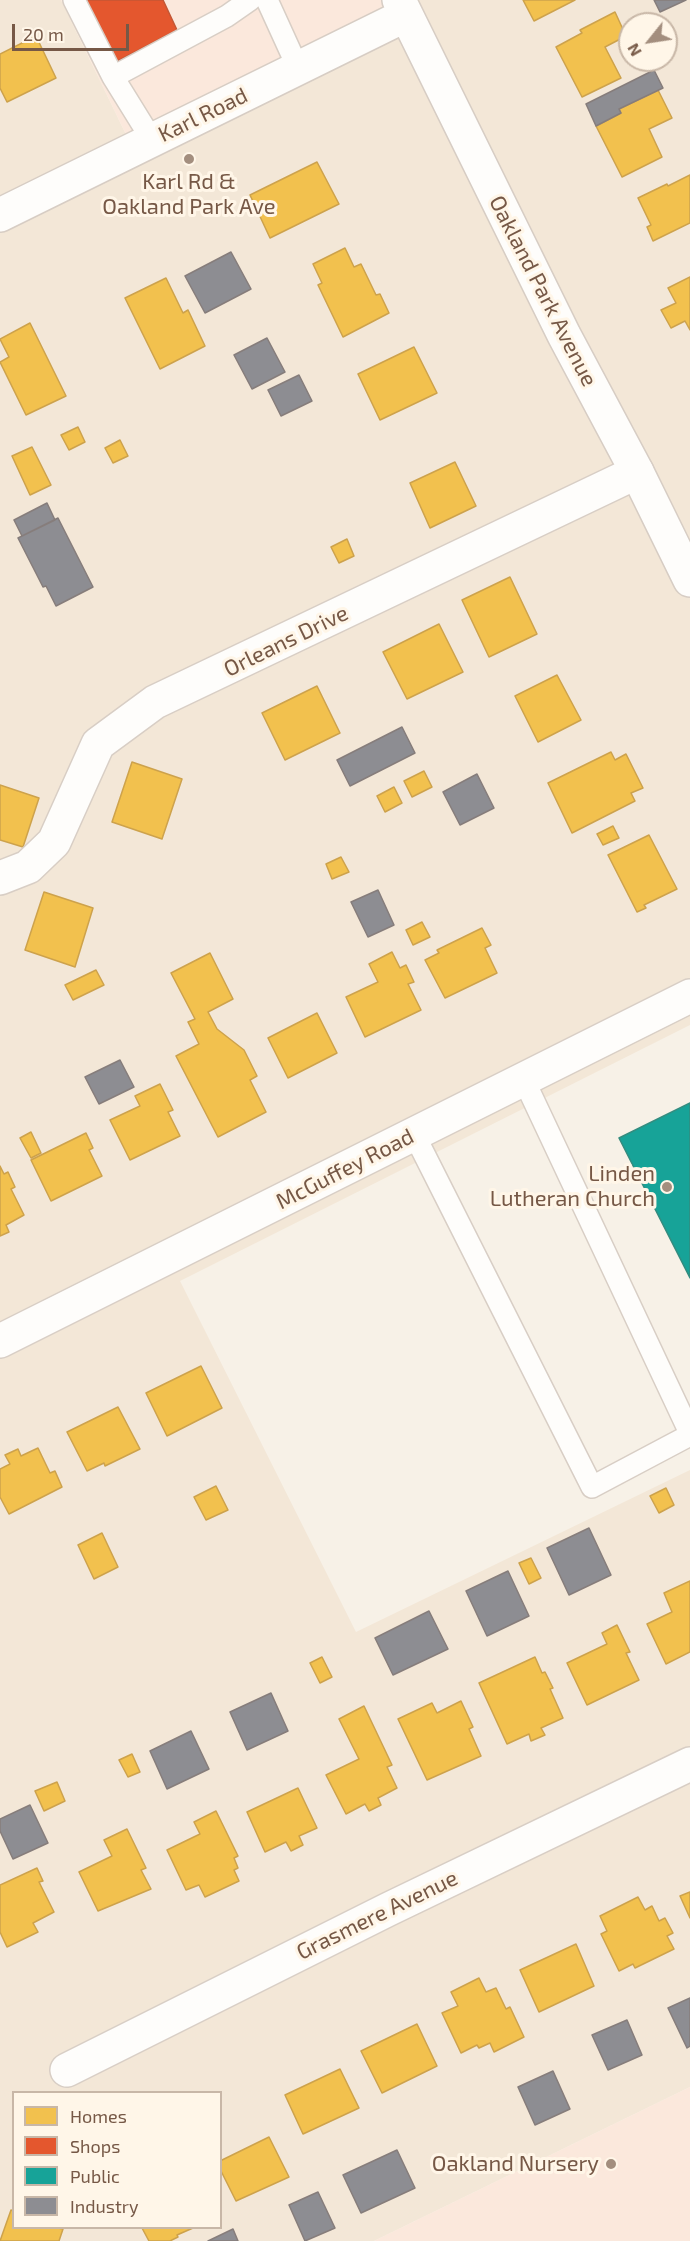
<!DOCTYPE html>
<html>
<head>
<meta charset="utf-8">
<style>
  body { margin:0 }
  #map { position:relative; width:690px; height:2241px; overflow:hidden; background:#f7f1e7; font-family:"Exo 2",sans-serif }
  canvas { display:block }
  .legend { position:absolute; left:12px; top:2091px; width:210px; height:138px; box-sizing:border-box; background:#fff6e8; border:2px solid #c8b7a7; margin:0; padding:8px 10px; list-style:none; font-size:18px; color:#765846 }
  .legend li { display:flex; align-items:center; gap:12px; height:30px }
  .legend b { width:30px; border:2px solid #c8b7a7 }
  .north { position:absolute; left:618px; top:12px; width:60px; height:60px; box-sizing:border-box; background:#fff6e8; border:2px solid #c8b7a7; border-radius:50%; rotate:240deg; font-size:16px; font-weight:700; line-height:24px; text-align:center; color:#765846 }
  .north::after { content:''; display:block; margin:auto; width:21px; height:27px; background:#a38e7e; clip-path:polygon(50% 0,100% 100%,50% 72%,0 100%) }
  .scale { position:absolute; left:12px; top:24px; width:117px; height:27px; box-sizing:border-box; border:3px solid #765846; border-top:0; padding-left:8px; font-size:18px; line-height:21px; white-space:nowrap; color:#765846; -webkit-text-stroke:4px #fff6e8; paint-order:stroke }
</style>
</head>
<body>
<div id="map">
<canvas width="690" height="2241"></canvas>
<ul class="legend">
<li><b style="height:16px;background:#f2c14e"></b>Homes</li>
<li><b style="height:16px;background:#e4572e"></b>Shops</li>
<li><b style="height:16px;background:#17a398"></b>Public</li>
<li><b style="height:16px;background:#8d8d92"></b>Industry</li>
</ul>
<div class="north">N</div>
<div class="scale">20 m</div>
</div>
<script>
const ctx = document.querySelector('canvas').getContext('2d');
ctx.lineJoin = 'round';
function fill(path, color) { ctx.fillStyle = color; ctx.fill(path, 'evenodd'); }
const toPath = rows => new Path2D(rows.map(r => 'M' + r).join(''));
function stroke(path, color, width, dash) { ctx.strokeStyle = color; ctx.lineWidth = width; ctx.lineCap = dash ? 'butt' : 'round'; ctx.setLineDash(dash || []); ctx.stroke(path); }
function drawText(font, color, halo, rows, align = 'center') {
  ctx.font = font + ' "Exo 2",sans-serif'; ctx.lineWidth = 6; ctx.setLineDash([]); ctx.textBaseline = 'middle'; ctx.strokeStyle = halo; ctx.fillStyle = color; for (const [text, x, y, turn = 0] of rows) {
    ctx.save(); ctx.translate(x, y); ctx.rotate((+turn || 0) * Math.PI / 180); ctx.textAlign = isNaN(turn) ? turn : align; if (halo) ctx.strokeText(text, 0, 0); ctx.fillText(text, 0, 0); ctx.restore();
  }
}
fill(toPath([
  [0,0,61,0,133,149,392,0,690,0,690,1025,180,1281,356,1632,690,1470,690,2087,374,2241,0,2241],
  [630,24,666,24,666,60,630,60],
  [14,2092,220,2092,220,2228,14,2228]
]), '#f3e7d7');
fill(toPath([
  [61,0,392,0,401,20,133,149],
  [690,2087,690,2241,374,2241]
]), '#fbe8dc');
const homes = toPath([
  [523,0,575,0,534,21,523,0],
  [615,12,626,36,605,47,621,78,582,97,556,47,582,33,580,30,615,12],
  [36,36,56,78,7,102,0,88,0,54,36,36],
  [658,90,672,118,649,129,662,157,622,177,596,126,621,113,619,109,658,90],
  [317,162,339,204,270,238,250,195,317,162],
  [690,175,690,223,653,241,647,227,651,225,638,198,667,184,668,186,690,175],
  [345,248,354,267,361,264,376,295,380,294,389,313,343,337,318,285,322,283,313,264,345,248],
  [690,277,690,330,685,321,671,328,661,310,676,303,668,288,690,277],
  [166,278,183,313,188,310,205,346,160,369,125,298,166,278],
  [30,323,66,396,26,415,0,362,9,357,0,339,30,323],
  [414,347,437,393,380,420,358,374,414,347],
  [78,427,85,442,69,450,61,435,78,427],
  [120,440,128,456,113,463,105,448,120,440],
  [32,447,51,485,30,495,12,456,32,447],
  [455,462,476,506,430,528,410,483,455,462],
  [347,539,354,556,339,563,331,547,347,539],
  [510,577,537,634,489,657,462,600,510,577],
  [439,624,463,672,407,699,383,652,439,624],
  [557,675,581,720,538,742,515,696,557,675],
  [317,686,340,733,285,760,262,713,317,686],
  [611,752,615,760,626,754,643,788,631,793,635,801,572,833,548,783,611,752],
  [132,762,182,779,162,839,112,822,132,762],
  [424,771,432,787,412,797,404,781,424,771],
  [0,785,39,798,23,847,0,840,0,785],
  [394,787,402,803,385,812,377,796,394,787],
  [613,826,619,838,603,845,597,834,613,826],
  [649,835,677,889,644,905,646,908,637,912,608,855,649,835],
  [341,857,349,872,332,879,326,864,341,857],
  [44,892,93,908,75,967,25,950,44,892],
  [422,922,430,937,413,945,406,930,422,922],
  [482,928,491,945,485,948,497,973,445,998,425,960,439,953,437,950,482,928],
  [392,952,400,968,406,965,414,982,408,984,421,1010,365,1037,346,997,378,982,369,964,392,952],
  [210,953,233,999,208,1012,217,1029,244,1050,257,1076,250,1080,266,1112,218,1137,176,1056,199,1044,188,1022,195,1019,171,973,210,953],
  [96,970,104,985,73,1000,65,985,96,970],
  [317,1013,337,1053,288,1078,268,1038,317,1013],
  [160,1084,173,1110,168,1112,180,1136,130,1160,110,1120,140,1106,135,1096,160,1084],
  [31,1132,41,1153,31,1158,20,1138,31,1132],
  [86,1133,93,1148,89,1150,102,1176,51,1201,31,1160,86,1133],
  [0,1166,4,1174,8,1172,15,1187,11,1189,24,1215,6,1225,9,1232,0,1236,0,1166],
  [201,1366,222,1408,167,1436,146,1393,201,1366],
  [118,1407,140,1449,105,1466,104,1463,87,1471,67,1432,118,1407],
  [38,1448,50,1473,55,1471,62,1487,9,1514,0,1497,0,1469,10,1464,5,1455,18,1449,21,1456,38,1448],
  [216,1486,228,1510,206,1520,194,1497,216,1486],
  [666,1488,674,1505,659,1513,650,1496,666,1488],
  [102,1533,118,1567,94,1579,78,1545,102,1533],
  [531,1558,541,1578,529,1584,519,1563,531,1558],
  [690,1581,690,1652,666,1664,647,1624,672,1612,664,1593,690,1581],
  [617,1625,630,1652,626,1653,639,1680,587,1705,567,1663,607,1644,602,1633,617,1625],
  [322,1657,332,1677,320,1683,310,1663,322,1657],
  [535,1657,542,1673,545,1672,553,1688,550,1689,563,1718,541,1728,545,1735,531,1741,529,1734,507,1744,479,1683,535,1657],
  [461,1701,473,1727,469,1729,481,1756,427,1780,398,1719,432,1703,437,1713,461,1701],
  [364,1706,392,1765,387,1767,397,1788,378,1798,381,1805,369,1811,365,1804,346,1814,326,1775,359,1759,339,1719,364,1706],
  [132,1754,140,1772,128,1777,119,1760,132,1754],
  [57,1782,65,1801,44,1811,35,1791,57,1782],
  [298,1788,317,1828,299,1836,303,1845,291,1851,286,1842,265,1852,247,1812,298,1788],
  [216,1811,238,1856,234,1858,238,1868,234,1870,239,1881,205,1897,199,1885,186,1890,167,1850,200,1834,194,1822,216,1811],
  [127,1829,146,1868,141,1870,151,1889,98,1911,79,1872,112,1856,104,1840,127,1829],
  [37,1868,43,1881,39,1882,54,1912,33,1923,38,1932,7,1947,0,1932,0,1885,37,1868],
  [690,1892,690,1918,680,1896,690,1892],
  [638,1897,645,1910,652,1906,659,1921,665,1918,673,1933,667,1936,674,1949,635,1968,633,1964,619,1971,601,1934,607,1931,600,1916,638,1897],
  [576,1944,594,1986,539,2012,520,1970,576,1944],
  [479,1978,486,1992,496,1988,506,2009,510,2007,524,2037,494,2052,490,2043,479,2048,477,2045,461,2053,442,2013,458,2006,451,1992,479,1978],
  [417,2024,437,2066,382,2093,361,2051,417,2024],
  [340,2069,359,2108,303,2134,285,2095,340,2069],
  [269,2137,289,2177,236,2201,220,2169,220,2161,269,2137],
  [11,2210,14,2211,14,2228,58,2228,63,2229,59,2241,0,2241,11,2210],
  [142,2228,193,2228,177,2235,178,2237,170,2241,149,2241,142,2228]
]);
fill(homes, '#f2c14e');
stroke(homes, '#cda24c', 1.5);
const shops = toPath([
  [84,0,163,0,177,30,114,63,84,0]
]);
fill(shops, '#e4572e');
stroke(shops, '#c35735', 1.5);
const public = toPath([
  [690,1103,690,1278,619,1138,690,1103]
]);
fill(public, '#17a398');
stroke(public, '#348c7f', 1.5);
const industry = toPath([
  [654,0,686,0,660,12,654,0],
  [654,70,663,88,619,109,621,113,596,126,586,104,654,70],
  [231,252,251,289,205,313,185,276,231,252],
  [267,338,285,372,252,389,234,355,267,338],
  [299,375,312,401,281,416,268,390,299,375],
  [47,503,55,520,22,536,14,520,47,503],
  [58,518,93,587,56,606,46,586,43,587,18,538,58,518],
  [402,727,415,753,350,786,337,760,402,727],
  [477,774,494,808,460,825,443,792,477,774],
  [378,890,394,925,368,937,351,902,378,890],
  [120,1060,134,1087,99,1104,85,1077,120,1060],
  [589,1528,611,1575,569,1595,547,1548,589,1528],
  [508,1571,529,1616,487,1636,466,1591,508,1571],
  [429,1611,448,1649,393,1675,375,1638,429,1611],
  [271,1693,288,1731,247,1750,230,1712,271,1693],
  [191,1731,209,1769,167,1789,150,1751,191,1731],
  [30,1805,48,1843,13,1859,0,1831,0,1819,30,1805],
  [690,1998,690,2046,687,2048,668,2008,690,1998],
  [627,2020,642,2055,608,2070,592,2035,627,2020],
  [553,2071,570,2109,535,2125,518,2087,553,2071],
  [397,2150,415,2188,361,2213,343,2175,397,2150],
  [318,2192,335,2228,305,2241,289,2205,318,2192],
  [233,2229,238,2241,208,2241,233,2229]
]);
fill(industry, '#8d8d92');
stroke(industry, '#867d7b', 1.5);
const service = toPath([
  [74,0,113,77],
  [267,0,298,68],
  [152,140,113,77,227,16,250,0],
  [524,1080,690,1433],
  [414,1134,592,1487,690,1435]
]);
const minor = toPath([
  [0,878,28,867,54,842,98,744,155,702,637,472],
  [0,1341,690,996],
  [67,2070,389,1909,690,1764]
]);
const secondary = toPath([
  [399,0,564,335,637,472,690,580],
  [0,215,406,15]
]);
stroke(service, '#d8cec5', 24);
stroke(minor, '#d8cec5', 36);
stroke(secondary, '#d7cdc4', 36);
stroke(service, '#fefdfb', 21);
stroke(minor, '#fefdfb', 33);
stroke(secondary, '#fefdfb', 33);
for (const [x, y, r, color] of [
  [189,159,6,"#a38e7e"],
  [667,1187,6,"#a38e7e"],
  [611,2164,6,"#a38e7e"]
]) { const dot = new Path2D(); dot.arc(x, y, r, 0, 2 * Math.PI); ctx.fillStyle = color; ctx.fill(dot); stroke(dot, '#fff6e8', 2); }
drawText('22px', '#765846', '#fff6e8', [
  ["Karl Road",203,115,-26],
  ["Oakland Park Avenue",543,291,63],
  ["Orleans Drive",286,641,-26],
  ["McGuffey Road",345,1169,-27],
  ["Grasmere Avenue",377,1915,-26]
]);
drawText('22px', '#765846', '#fff6e8', [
  ["Karl Rd &",189,182,"center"],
  ["Oakland Park Ave",189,207,"center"],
  ["Linden",655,1174],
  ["Lutheran Church",655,1199],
  ["Oakland Nursery",599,2164]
], 'right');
</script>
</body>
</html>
